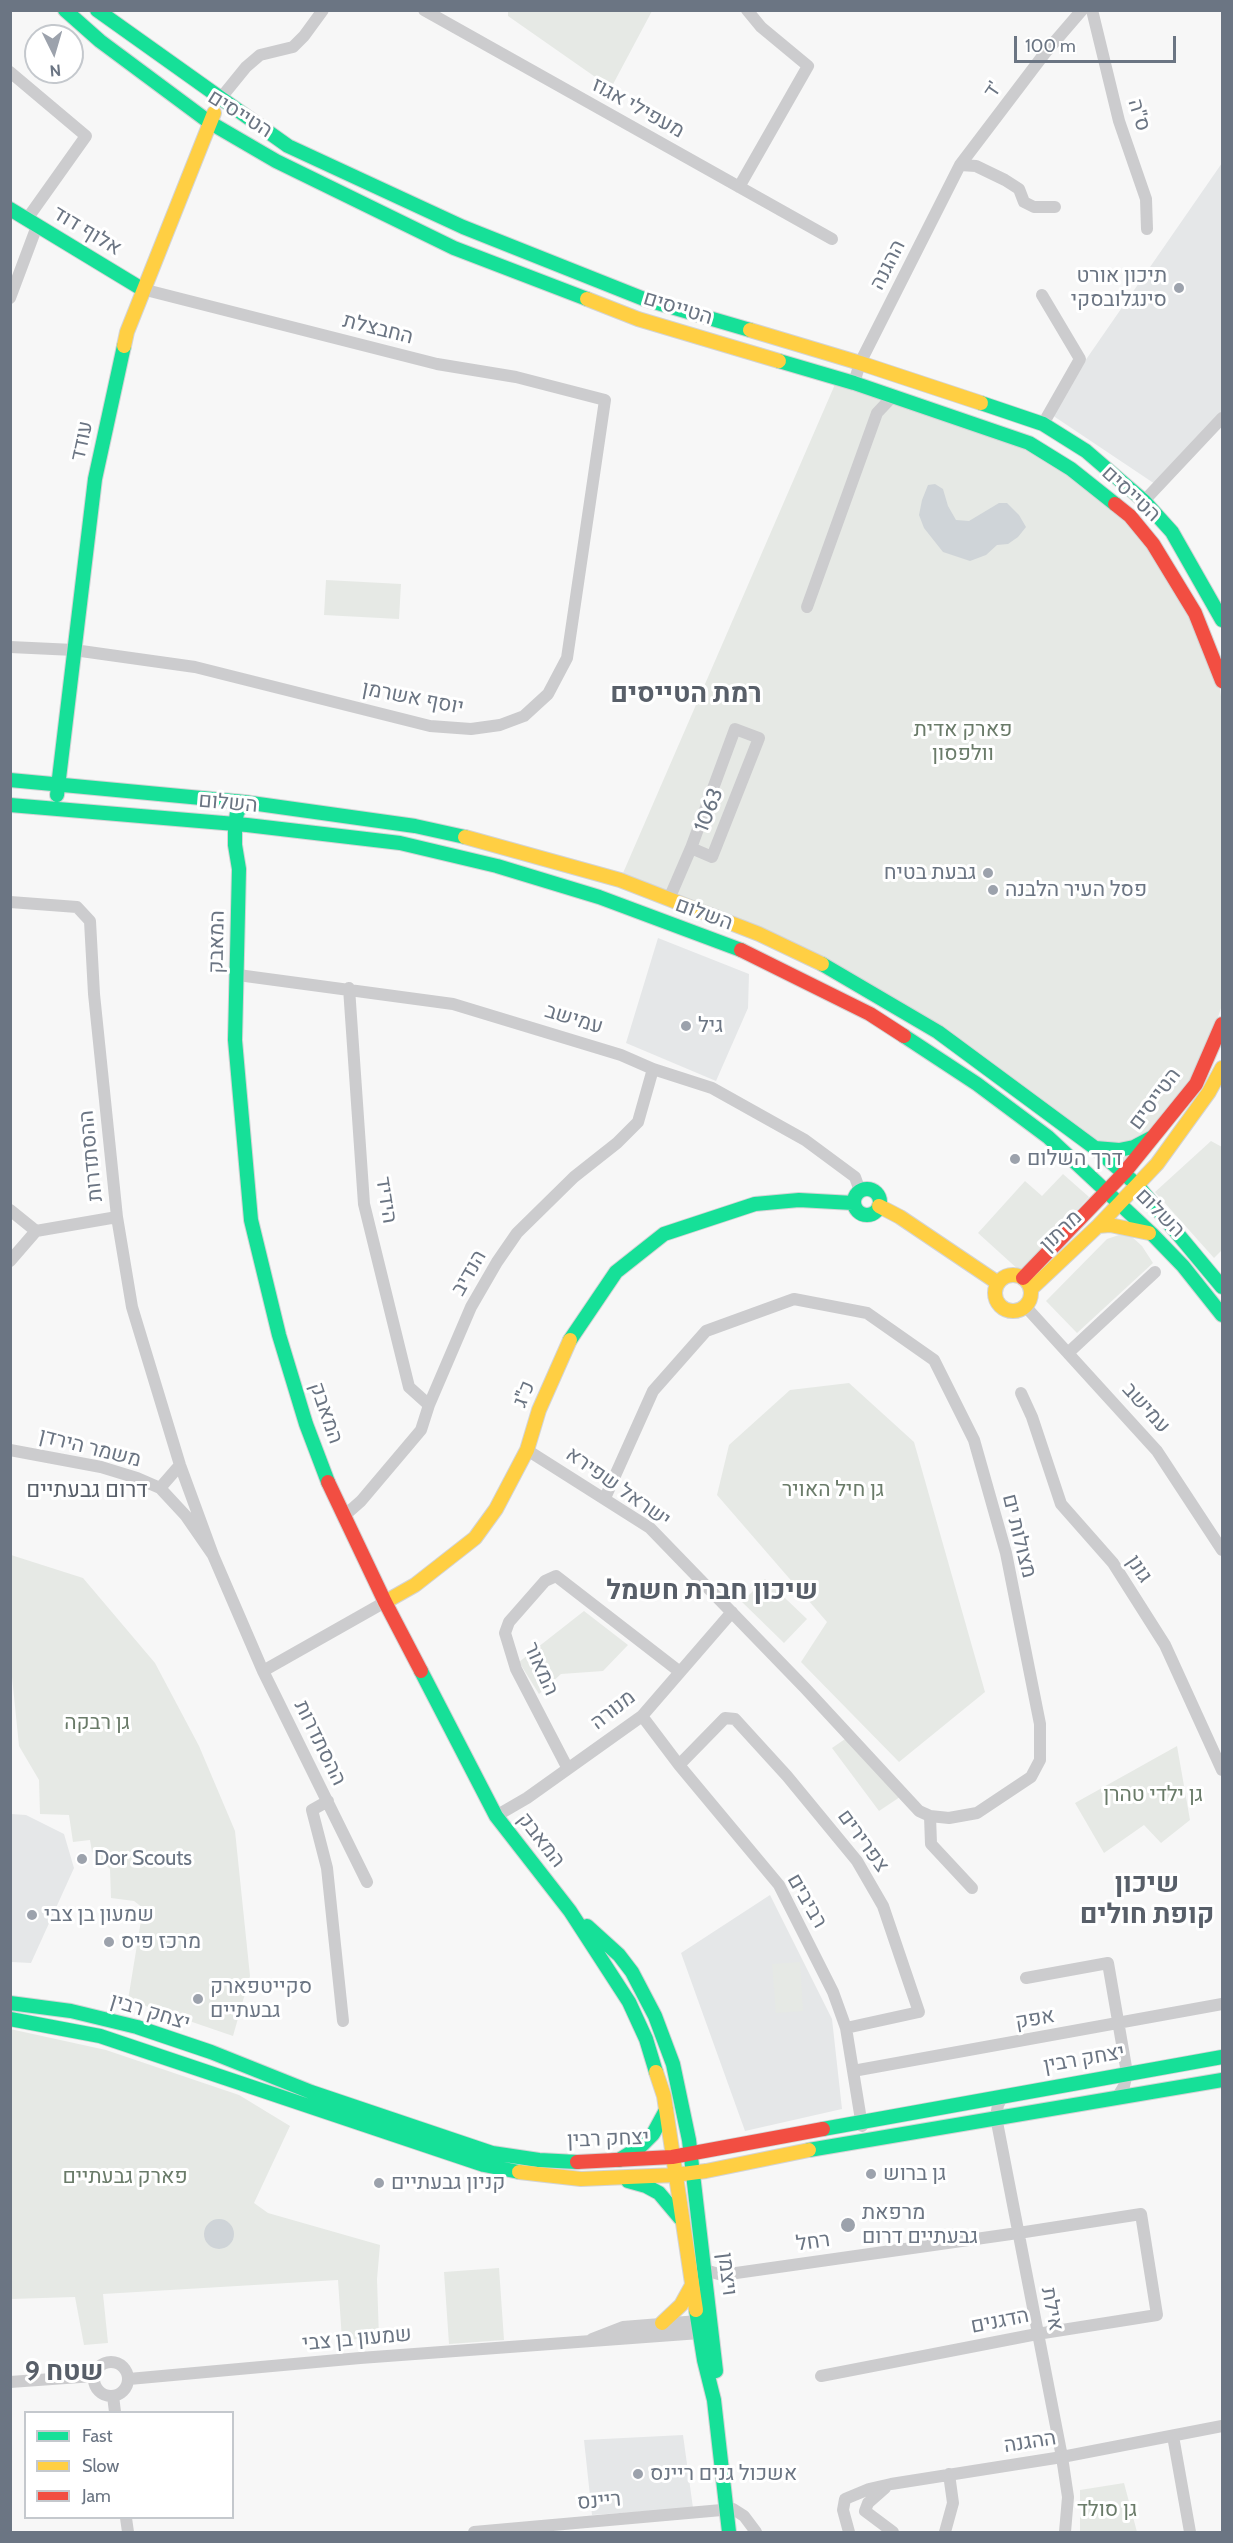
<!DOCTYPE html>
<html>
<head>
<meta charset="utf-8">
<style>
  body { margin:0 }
  #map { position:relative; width:1233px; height:2543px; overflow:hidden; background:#f7f7f7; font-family:Cabin,sans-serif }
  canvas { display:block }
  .frame { position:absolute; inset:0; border:12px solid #6b7583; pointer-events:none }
  .legend { position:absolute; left:24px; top:2411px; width:210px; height:108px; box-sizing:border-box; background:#fff; border:2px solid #c4c8cd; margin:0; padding:8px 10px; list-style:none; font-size:18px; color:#6b7583 }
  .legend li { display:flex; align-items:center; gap:12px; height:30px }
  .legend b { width:30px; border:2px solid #c4c8cd }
  .north { position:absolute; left:24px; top:24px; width:60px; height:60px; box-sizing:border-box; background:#fff; border:2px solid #c4c8cd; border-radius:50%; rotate:175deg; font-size:16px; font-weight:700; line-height:24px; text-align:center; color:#6b7583 }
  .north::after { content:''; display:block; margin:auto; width:21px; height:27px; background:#9ca2ac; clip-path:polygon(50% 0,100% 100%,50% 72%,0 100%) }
  .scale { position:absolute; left:1014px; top:36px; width:162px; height:27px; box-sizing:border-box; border:3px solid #6b7583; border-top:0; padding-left:8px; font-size:18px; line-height:21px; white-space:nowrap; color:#6b7583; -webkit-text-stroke:4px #fff; paint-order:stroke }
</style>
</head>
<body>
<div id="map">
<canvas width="1233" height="2543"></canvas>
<div class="frame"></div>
<ul class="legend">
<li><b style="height:8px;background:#16e098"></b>Fast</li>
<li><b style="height:8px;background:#ffcf43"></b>Slow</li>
<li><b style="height:8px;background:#f24e42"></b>Jam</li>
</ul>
<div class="north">N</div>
<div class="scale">100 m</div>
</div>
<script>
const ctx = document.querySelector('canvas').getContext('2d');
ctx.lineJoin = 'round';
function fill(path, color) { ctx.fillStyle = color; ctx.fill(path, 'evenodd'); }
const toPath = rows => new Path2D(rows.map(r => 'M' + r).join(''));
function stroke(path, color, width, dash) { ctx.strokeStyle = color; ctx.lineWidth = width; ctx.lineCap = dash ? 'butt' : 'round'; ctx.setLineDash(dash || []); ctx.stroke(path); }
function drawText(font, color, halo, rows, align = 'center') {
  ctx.font = font + ' Cabin,Heebo,sans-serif'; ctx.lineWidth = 6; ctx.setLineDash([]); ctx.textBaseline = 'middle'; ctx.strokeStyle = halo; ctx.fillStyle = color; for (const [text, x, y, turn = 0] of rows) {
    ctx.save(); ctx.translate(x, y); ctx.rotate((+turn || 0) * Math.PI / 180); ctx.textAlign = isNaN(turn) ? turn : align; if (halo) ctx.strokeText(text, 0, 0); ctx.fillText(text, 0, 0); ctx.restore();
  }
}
fill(toPath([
  [1222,163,1222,414,1158,486,1049,413],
  [658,938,749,974,748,1008,716,1081,626,1043],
  [11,1814,26,1815,64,1834,74,1868,31,1963,11,1962],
  [770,1895,832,2019,842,2109,745,2131,681,1953],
  [683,2435,693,2508,592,2515,584,2440]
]), '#e5e7e8');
fill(toPath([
  [508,11,508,10,652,11,611,88,508,16],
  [836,382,1029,448,1083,483,1149,543,1192,615,1219,680,1222,705,1222,1005,1196,1084,1124,1173,878,995,620,880],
  [326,580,401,584,399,619,324,615],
  [1211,1141,1222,1147,1222,1250,1214,1258,1155,1192],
  [1063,1174,1089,1197,1021,1272,978,1233,1025,1181,1042,1196],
  [1119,1235,1131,1236,1142,1246,1153,1263,1077,1333,1046,1301,1107,1239],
  [849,1383,914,1442,985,1692,899,1762,801,1662,827,1622,717,1495,729,1445,790,1390],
  [11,1555,83,1578,155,1663,199,1746,235,1831,250,1976,233,2036,128,2000,143,1908,134,1901,111,1898,110,1869,92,1852,90,1840,73,1842,69,1815,40,1814,39,1780,19,1746,10,1657],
  [765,1579,807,1619,784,1643,742,1602],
  [584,1611,628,1645,603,1671,561,1674,539,1694,519,1662],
  [848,1737,903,1795,879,1811,832,1748],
  [1177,1746,1190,1820,1161,1843,1144,1825,1104,1853,1075,1803],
  [800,1962,803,2011,776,2013,772,1964],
  [10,2029,106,2050,239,2095,290,2126,254,2203,268,2213,380,2245,377,2279,379,2338,342,2340,338,2280,103,2294,108,2343,84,2345,75,2297,11,2299],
  [499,2268,504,2340,449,2344,444,2272],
  [1124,2483,1137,2532,1080,2532,1080,2490]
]), '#e6e9e5');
fill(toPath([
  [935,484,943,489,948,506,956,520,969,521,999,503,1007,503,1019,515,1026,527,1018,537,1008,544,997,545,986,555,970,561,943,552,924,528,919,515,922,500,928,485],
  '204 2234a15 15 0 1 1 30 0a15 15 0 1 1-30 0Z'
]), '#cfd4d8');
const fast = toPath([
  [65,10,100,41,209,122,276,161,454,248,587,299],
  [97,10,288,146,463,227,644,299,750,330],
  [10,209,142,289],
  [779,361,854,383,1029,443,1071,469,1115,504],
  [981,403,1043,424,1086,451,1144,501,1172,532,1222,620],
  [10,780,244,802,415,826,465,837],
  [57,795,95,479,124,346],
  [244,802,237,813,235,825,235,845,239,869,235,1040,251,1220,279,1335,306,1424,328,1482],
  [10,805,247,825,400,843,497,866,599,897,741,950],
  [822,964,938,1032,1095,1148,1137,1185,1222,1287],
  [904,1036,977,1084,1048,1137,1152,1234,1183,1266,1222,1315],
  [1095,1148,1119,1150,1134,1147,1151,1138],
  '854 1202a13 13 0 1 1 26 0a13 13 0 1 1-26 0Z',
  [570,1340,616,1272,664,1234,755,1204,799,1200,853,1203],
  [421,1671,496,1816,570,1911,629,2002,646,2039,656,2072],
  [587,1926,619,1955,632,1972,655,2016,673,2064,689,2140,716,2371],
  [10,2003,71,2011,137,2027,211,2052,311,2092,492,2153,539,2160,577,2162],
  [10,2019,100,2036,484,2165,519,2172],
  [823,2129,1222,2057],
  [809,2150,1222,2080],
  [619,2160,640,2147,653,2134,666,2110],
  [628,2181,646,2186,659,2193,680,2218],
  [696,2310,704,2360,714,2400,729,2532]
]);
const slow = toPath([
  [587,299,638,319,779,361],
  [750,330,860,363,981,403],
  [124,346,127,332,214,113],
  [465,837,620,880,759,934,822,964],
  [879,1206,900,1217,998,1283],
  [1098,1226,1110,1225,1149,1233],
  '995 1293a18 18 0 1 1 36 0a18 18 0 1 1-36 0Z',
  [1031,1289,1098,1226,1157,1164,1209,1092,1222,1068],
  [385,1602,415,1585,475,1538,496,1509,527,1450,539,1410,570,1340],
  [656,2072,664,2096,696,2310],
  [519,2172,581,2179,675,2175,706,2171,809,2150],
  [662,2323,681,2305,692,2285]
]);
const jam = toPath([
  [1115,504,1130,516,1153,544,1195,613,1222,681],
  [741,950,870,1014,904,1036],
  [1023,1278,1124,1173,1196,1084,1222,1024],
  [328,1482,385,1602,421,1671],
  [577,2162,672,2157,823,2129]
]);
stroke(fast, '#d3d4d5', 16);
stroke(slow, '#d3d4d5', 16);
stroke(jam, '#d3d4d5', 16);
stroke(toPath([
  [424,10,832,239],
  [1092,10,1119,121,1146,199,1147,229],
  [10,72,86,136,27,219],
  [220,99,246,67,260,55,293,47,304,36,323,10],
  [960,165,976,166,1005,180,1019,189,1024,202,1034,207,1055,207],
  [739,187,808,66,761,27,747,10],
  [1042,295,1080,359,1043,424],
  [10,298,37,226],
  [854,383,860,363,960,165,1045,53,1082,10],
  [1144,501,1222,418],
  [807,607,877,413,893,396],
  [10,647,74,650,195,667,430,726,471,729,500,725,524,716,548,694,567,658,605,400,516,377,437,364,142,289],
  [669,899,691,848,712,857,759,738,735,729,691,848],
  [10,902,77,907,90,921,94,994,117,1217,132,1307,180,1465,213,1555],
  [238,975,453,1004,621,1055,653,1069,712,1088,805,1140,855,1177,860,1191],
  [349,988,364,1204,409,1387,429,1405],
  [10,1210,36,1231,117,1217],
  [10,1261,36,1231],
  [1025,1306,1157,1451,1222,1550],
  [1068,1353,1155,1272],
  [1021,1393,1032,1417,1061,1504,1113,1563,1165,1645,1222,1770],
  [10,1450,101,1467,137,1478,160,1488,186,1516,213,1555,263,1671,367,1882],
  [527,1450,650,1528,805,1688,919,1811,930,1816,949,1818,977,1813,1031,1777,1040,1760,1040,1724,1006,1553,974,1440,934,1360,867,1313,794,1299,706,1331,653,1391,605,1498],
  [160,1488,180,1465],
  [344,1516,361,1501,421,1430,429,1405,471,1307,497,1262,517,1233,574,1177,617,1143,638,1122,653,1069],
  [263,1671,385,1602],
  [642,1716,679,1765,779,1885,833,1992,846,2028,862,2126],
  [679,1765,725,1718,735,1719,787,1776,857,1861,883,1906,919,2012,846,2028],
  [568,1769,516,1669,505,1633,509,1622,545,1581,556,1576,680,1672],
  [328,1801,312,1810,327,1868,343,2021],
  [496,1816,527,1798,642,1716,732,1612],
  [930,1816,931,1844,972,1888],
  [1026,1978,1108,1963,1127,2073,1124,2086,1118,2096],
  [853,2071,1222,2004],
  [1003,2095,998,2105,996,2117,1062,2457,1068,2497,1065,2532],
  [705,2270,722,2275,1025,2232,1141,2214,1157,2315,1037,2334,821,2376],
  [592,2339,623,2327,698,2321,704,2323],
  '94 2379a17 17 0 1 1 34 0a17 17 0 1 1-34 0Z',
  [129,2379,360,2358,700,2333,707,2329],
  [10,2382,94,2376],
  [113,2396,115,2412],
  [1173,2436,1190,2532],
  [885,2488,868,2503,865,2511,893,2532],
  [126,2518,128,2532],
  [474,2532,733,2509,744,2516,756,2532],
  [849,2532,843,2510,845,2499,869,2489,891,2484,1062,2457,1222,2426],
  [945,2532,953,2503,949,2474]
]), '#ccccce', 12);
stroke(fast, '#16e098', 14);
stroke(slow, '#ffcf43', 14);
stroke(jam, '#f24e42', 14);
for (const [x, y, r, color] of [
  [1179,288,6,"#9ca2ac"],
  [988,873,6,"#9ca2ac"],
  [993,890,6,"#9ca2ac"],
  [686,1026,6,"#9ca2ac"],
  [1015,1159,6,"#9ca2ac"],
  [82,1859,6,"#9ca2ac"],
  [32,1915,6,"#9ca2ac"],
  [109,1942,6,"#9ca2ac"],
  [198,1999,6,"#9ca2ac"],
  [871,2174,6,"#9ca2ac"],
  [379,2183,6,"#9ca2ac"],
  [848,2225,8,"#9ca2ac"],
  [638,2474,6,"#9ca2ac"]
]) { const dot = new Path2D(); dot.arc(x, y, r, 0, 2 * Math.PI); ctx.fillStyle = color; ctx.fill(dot); stroke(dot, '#fff', 2); }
drawText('21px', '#6b7583', '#fff', [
  ["ד'",993,90,-56],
  ["מעפילי אגוז",638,108,29],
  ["הטייסים",240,114,32],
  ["ס\"ה",1139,115,73],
  ["אלוף דוד",87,231,31],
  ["ההגנה",888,265,-63],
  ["הטייסים",678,308,17],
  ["החבצלת",378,329,14],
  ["עודד",82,441,-78],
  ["הטייסים",1131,494,43],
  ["יוסף אשרמן",413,698,11],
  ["השלום",228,803,5],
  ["1063",709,810,-69],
  ["השלום",704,914,20],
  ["המאבק",217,942,-89],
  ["עמישב",574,1019,17],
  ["הטייסים",1155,1099,-53],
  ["ההסתדרות",91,1156,-96],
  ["הידיד",386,1200,81],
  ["השלום",1160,1213,45],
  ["מרתון",1061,1231,-44],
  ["הנדיב",469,1273,-60],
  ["כ\"ג",524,1394,-68],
  ["עמישב",1146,1408,48],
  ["המאבק",326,1413,71],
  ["משמר הירדן",90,1448,14],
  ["ישראל שפירא",618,1487,35],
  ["מצולות ים",1019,1536,76],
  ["גונן",1139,1569,56],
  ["המאור",541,1669,66],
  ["מנורה",613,1710,-38],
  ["ההסתדרות",320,1743,64],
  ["המאבק",541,1840,52],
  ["צפרירים",863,1841,54],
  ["רביבים",807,1901,60],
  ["יצחק רבין",150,2012,17],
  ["אפק",1035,2019,-10],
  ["יצחק רבין",1084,2059,-10],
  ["יצחק רבין",608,2139,-2],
  ["רחל",813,2242,-8],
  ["ויצמן",727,2274,83],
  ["אילת",1052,2309,79],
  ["הדגנים",1000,2321,-11],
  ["שמעון בן צבי",357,2339,-5],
  ["ההגנה",1030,2442,-9],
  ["ריינס",599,2501,-5]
]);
drawText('21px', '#6b7583', '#fff', [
  ["תיכון אורט",1167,276,"right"],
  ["סינגלובסקי",1167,300,"right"],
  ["גבעת בטיח",976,873,"right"],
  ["פסל העיר הלבנה",1005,890],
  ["גיל",698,1026],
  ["דרך השלום",1027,1159],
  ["Dor Scouts",94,1859],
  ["שמעון בן צבי",44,1915],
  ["מרכז פיס",121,1942],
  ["סקייטפארק",210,1987],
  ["גבעתיים",210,2011],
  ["גן ברוש",883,2174],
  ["קניון גבעתיים",391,2183],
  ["מרפאת",862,2213],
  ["גבעתיים דרום",862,2237],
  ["אשכול גנים ריינס",650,2474]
], 'left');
drawText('21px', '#6a7b69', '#fff', [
  ["פארק אדית",963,730],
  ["וולפסון",963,754],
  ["גן חיל האויר",833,1490],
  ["גן רבקה",97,1723],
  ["גן ילדי טהרן",1153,1795],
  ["פארק גבעתיים",125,2177],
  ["גן סולד",1107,2510]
]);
drawText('22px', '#585f69', '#fff', [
  ["דרום גבעתיים",87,1491]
]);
drawText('bold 27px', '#585f69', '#fff', [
  ["רמת הטייסים",686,694],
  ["שיכון חברת חשמל",712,1591],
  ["שיכון",1147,1884],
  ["קופת חולים",1147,1915],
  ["שטח 9",64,2372]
]);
</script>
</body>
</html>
